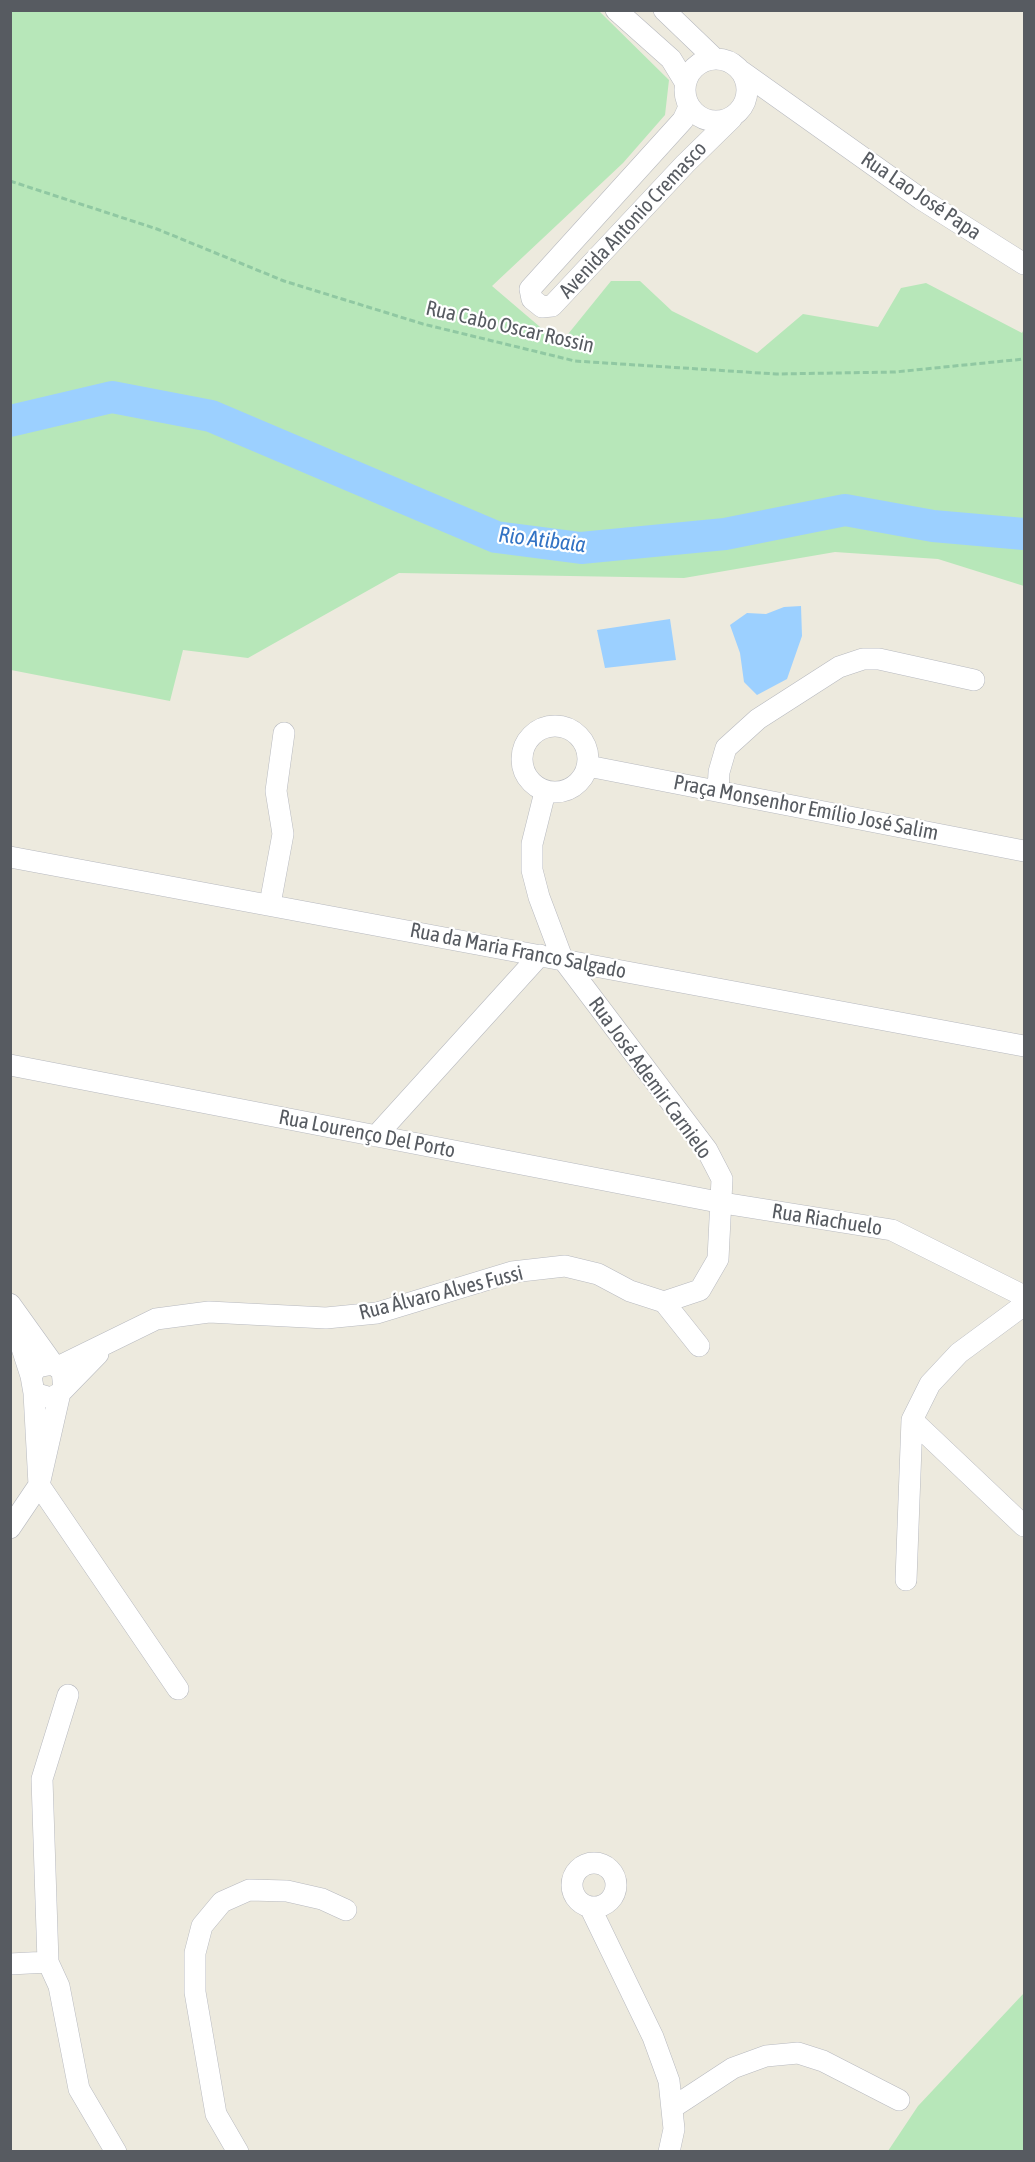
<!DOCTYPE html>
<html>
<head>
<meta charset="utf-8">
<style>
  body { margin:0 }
  #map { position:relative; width:1035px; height:2162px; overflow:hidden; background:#edeade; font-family:"Asap Condensed",sans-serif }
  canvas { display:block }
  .frame { position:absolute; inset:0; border:12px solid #575b61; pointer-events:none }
</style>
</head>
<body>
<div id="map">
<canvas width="1035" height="2162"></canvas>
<div class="frame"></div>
</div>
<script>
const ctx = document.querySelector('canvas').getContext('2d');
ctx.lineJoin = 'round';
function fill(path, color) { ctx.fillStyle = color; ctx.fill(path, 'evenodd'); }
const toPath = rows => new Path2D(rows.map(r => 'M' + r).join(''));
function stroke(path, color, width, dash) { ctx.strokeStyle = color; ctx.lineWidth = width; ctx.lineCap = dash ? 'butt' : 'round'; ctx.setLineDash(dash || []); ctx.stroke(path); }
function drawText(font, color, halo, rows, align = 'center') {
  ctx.font = font + ' "Asap Condensed",sans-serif'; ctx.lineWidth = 4.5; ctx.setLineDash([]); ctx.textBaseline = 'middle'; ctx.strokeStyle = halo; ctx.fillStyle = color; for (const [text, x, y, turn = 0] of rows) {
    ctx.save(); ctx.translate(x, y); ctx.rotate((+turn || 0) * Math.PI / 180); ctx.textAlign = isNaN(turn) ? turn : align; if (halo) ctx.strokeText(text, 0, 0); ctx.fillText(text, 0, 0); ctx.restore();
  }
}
fill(toPath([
  [10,11,599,11,669,80,665,115,623,163,492,286,560,344,611,281,640,281,672,311,757,353,803,314,878,327,901,288,926,283,1022,333,1024,329,1024,586,938,559,835,552,684,578,399,573,248,658,183,650,170,701,11,670],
  [1024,1993,1024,2151,888,2151,918,2106]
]), '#b7e7b9');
fill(toPath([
  [801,606,802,636,787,679,757,695,744,682,740,653,730,625,747,613,766,614,784,607],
  [670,619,676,660,605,668,597,630]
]), '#9cd0ff');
stroke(toPath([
  [10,421,112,397,211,416,496,537,581,548,725,534,845,510,933,526,1024,534]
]), '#9cd0ff', 32);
const minor = toPath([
  [616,10,671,59,685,82],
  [664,10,714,58],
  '685 90a31 31 0 1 1 62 0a31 31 0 1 1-62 0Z',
  [741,71,921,199,1024,264],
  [689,107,683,120,530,289,532,299,542,307,552,306,685,164,732,118],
  '522 759a33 33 0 1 1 66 0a33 33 0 1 1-66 0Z',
  [588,766,1024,851],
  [718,791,719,772,726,748,758,719,839,667,863,659,879,659,974,680],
  [10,857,1024,1046],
  [270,904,283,834,276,791,284,733],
  [10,1065,723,1203,892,1230,1024,1296],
  [376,1136,540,955],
  [664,1302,699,1346],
  [10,1304,53,1364],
  [12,1317,31,1376],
  [58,1367,156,1319,209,1312,326,1318,377,1313,512,1272,565,1266,598,1274,630,1291,664,1302,700,1290,718,1259,722,1179,707,1150,562,958,539,897,532,870,532,844,545,792],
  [64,1388,62,1371,53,1364,37,1367,31,1376,34,1393,51,1398,60,1393,98,1354],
  [34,1393,39,1485,178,1689],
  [912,1420,1024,1526],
  [10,1528,39,1485,60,1393],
  [906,1580,912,1420,930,1384,959,1353,1024,1305],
  '572 1885a22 22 0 1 1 44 0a22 22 0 1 1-44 0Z',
  [590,1907,653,2037,669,2081,674,2129,669,2152],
  [48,1962,42,1779,68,1695],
  [10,1964,48,1962,59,1986,79,2089,116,2152],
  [672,2108,733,2068,766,2056,798,2053,823,2061,899,2100],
  [238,2152,216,2114,195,1992,195,1953,202,1926,222,1902,249,1890,287,1891,322,1899,346,1910]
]);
stroke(minor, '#b7b9bf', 22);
stroke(toPath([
  [10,181,157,229,284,281,423,324,575,361,776,374,895,372,1024,359]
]), '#90c8a2', 3, [6, 3]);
stroke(minor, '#fff', 21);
drawText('21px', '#575b61', '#fff', [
  ["Rua Lao José Papa",921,196,34],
  ["Avenida Antonio Cremasco",633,220,-47],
  ["Rua Cabo Oscar Rossin",510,327,13],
  ["Praça Monsenhor Emílio José Salim",806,808,11],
  ["Rua da Maria Franco Salgado",518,951,11],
  ["Rua José Ademir Carnielo",650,1078,54],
  ["Rua Lourenço Del Porto",367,1134,11],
  ["Rua Riachuelo",827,1220,9],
  ["Rua Álvaro Alves Fussi",441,1293,-14]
]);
drawText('italic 22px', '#3273c4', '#fff', [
  ["Rio Atibaia",542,540,7]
]);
</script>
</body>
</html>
